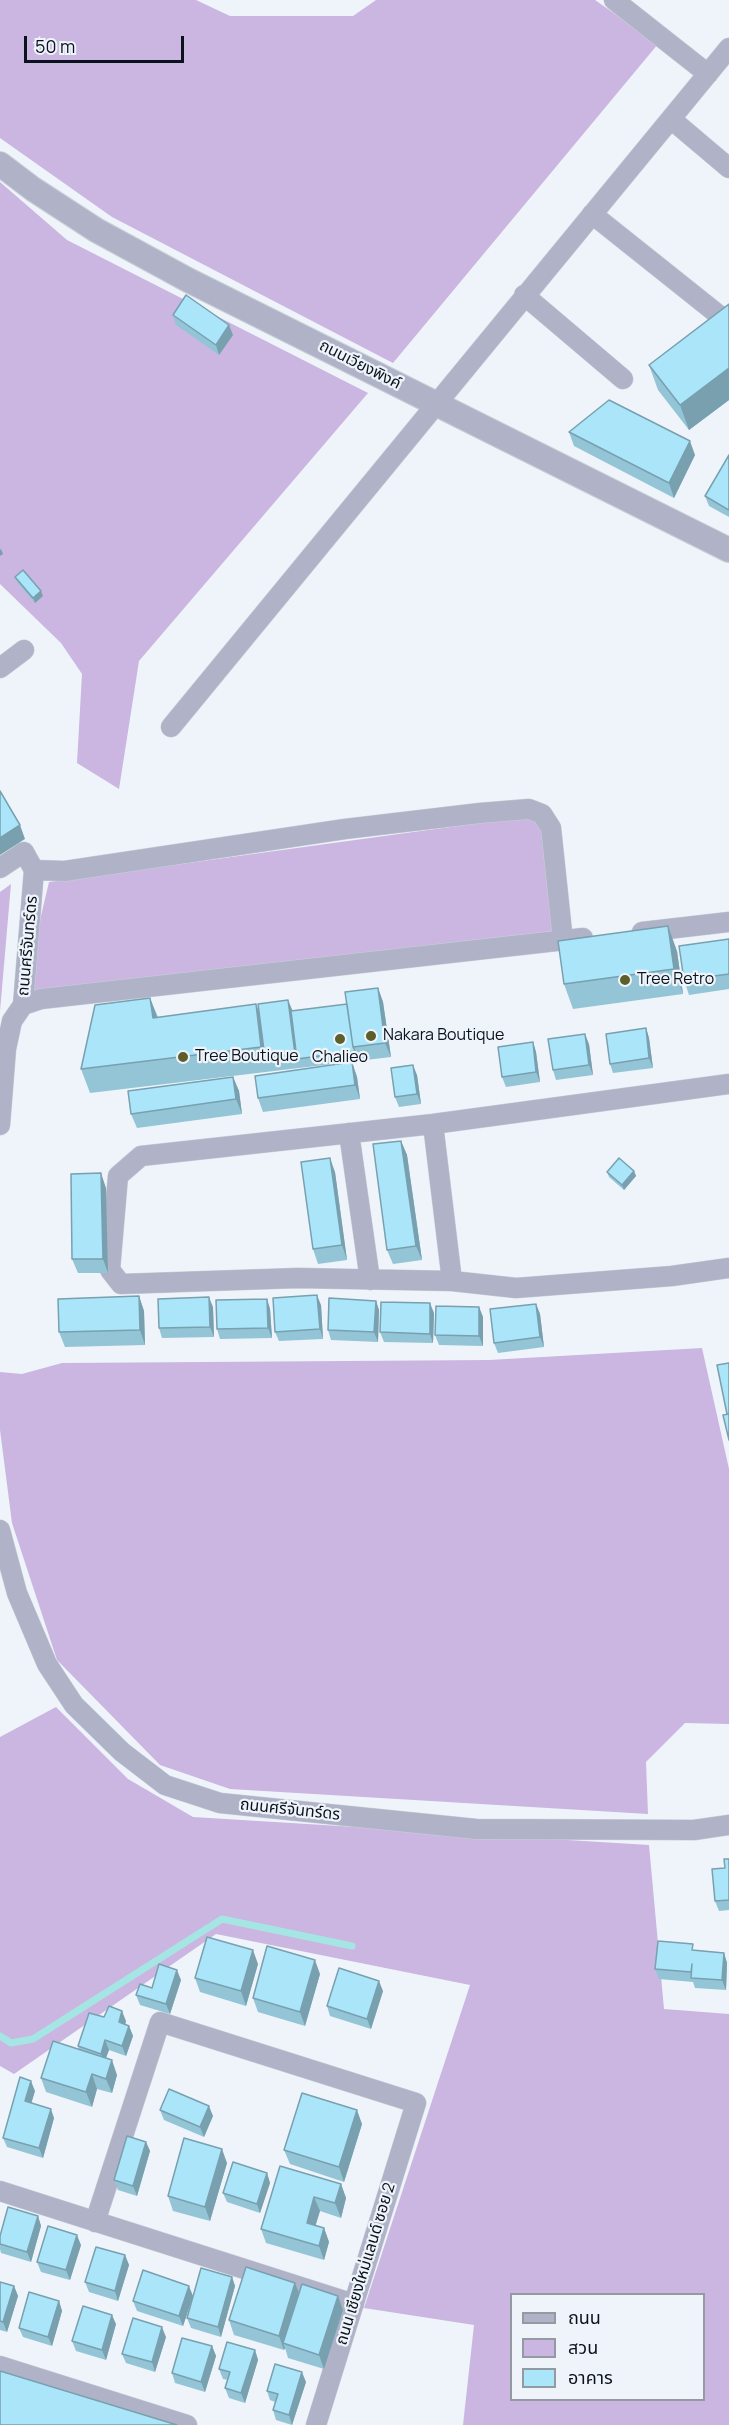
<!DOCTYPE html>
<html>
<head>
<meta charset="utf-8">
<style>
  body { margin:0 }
  #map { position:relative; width:729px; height:2425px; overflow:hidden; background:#eff4fa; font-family:Manrope,"Noto Sans Thai",sans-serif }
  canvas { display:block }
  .legend { position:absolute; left:510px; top:2293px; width:195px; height:108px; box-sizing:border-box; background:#eff4fa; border:2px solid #939aa2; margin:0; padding:8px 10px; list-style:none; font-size:18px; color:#0a131d }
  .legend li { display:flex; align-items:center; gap:12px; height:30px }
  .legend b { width:30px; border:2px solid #939aa2 }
  .scale { position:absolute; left:24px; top:36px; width:160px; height:27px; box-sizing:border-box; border:3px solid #0a131d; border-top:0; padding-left:8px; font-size:18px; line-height:21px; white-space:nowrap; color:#0a131d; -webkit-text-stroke:4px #eff4fa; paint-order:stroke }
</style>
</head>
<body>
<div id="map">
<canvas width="729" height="2425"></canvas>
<ul class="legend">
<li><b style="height:8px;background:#b0b3c8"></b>ถนน</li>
<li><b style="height:16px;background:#cab6e0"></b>สวน</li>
<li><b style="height:16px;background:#abe5fa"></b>อาคาร</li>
</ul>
<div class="scale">50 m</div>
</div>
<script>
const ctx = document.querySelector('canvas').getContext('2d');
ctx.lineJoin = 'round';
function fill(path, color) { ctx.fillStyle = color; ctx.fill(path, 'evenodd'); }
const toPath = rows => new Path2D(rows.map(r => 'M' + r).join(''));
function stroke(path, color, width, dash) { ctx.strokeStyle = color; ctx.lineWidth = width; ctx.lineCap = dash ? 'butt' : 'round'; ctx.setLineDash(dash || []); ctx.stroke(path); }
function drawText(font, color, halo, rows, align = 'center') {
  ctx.font = font + ' Manrope,"Noto Sans Thai",sans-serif'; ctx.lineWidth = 4.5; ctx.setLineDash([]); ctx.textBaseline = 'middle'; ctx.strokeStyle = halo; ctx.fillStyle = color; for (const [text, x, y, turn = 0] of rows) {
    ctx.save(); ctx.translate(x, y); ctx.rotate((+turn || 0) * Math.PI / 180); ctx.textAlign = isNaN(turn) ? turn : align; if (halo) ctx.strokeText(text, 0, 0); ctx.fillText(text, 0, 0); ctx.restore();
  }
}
fill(toPath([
  [0,0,196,0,230,16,353,16,376,0,595,0,658,44,393,363,112,217,0,138],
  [0,182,67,240,368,393,139,661,119,789,77,763,82,674,61,643,0,584],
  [530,816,545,831,554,931,34,991,27,975,49,882],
  [11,884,0,1011,0,892],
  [702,1348,729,1469,729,1724,685,1723,646,1762,648,1814,230,1789,160,1765,57,1660,12,1523,0,1430,0,1372,22,1374,62,1363,489,1360],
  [56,1707,128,1779,193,1817,649,1845,664,2009,729,2014,729,2425,463,2425,474,2325,364,2308,470,1985,216,1934,14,2074,0,2066,0,1737],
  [512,2294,704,2294,704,2400,512,2400]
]), '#cab6e0');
stroke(toPath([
  [0,2036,11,2043,33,2039,222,1919,352,1946]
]), '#a5e6e5', 7);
const minor = toPath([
  [614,0,708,74],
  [671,119,729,168],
  [592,214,725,320],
  [524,295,623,379],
  [0,668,24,650],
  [171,727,729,48],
  [0,868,24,852,34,870],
  [34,870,65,871,345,829,480,813,529,809,542,814,551,828,563,941],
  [642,932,729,922],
  [23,1005,41,999,583,938],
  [729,1084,433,1124,141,1156,118,1176,110,1270,121,1284,298,1278,452,1281,516,1288,672,1276,729,1268],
  [433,1124,452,1281],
  [0,1125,6,1049,12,1021,23,1005,34,870],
  [349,1133,370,1280],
  [0,1530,17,1593,47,1664,74,1705,122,1752,165,1785,220,1803,476,1829,694,1830,729,1825],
  [0,2191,354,2304],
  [95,2222,160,2022,416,2103,316,2425],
  [0,2366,187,2425]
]);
const tertiary = toPath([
  [0,164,33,189,96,230,188,280,729,550]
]);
stroke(minor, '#cad0d7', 21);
stroke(tertiary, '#cad0d7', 26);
stroke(minor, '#b0b3c8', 20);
stroke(tertiary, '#b0b3c8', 24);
fill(toPath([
  [729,304,729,400,689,430,658,390,649,365],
  [173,315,233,335,219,355,176,325],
  [569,432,695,455,674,498,574,446],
  [729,455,729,517,709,506,705,496],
  [15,577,43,596,35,603,17,582],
  [729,939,729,989,689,995,684,980],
  [677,951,683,994,573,1009,564,984],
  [378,988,383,1002,391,1057,90,1093,81,1069,150,998,158,1017,256,1004,259,1013,292,1011,347,1004],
  [646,1028,649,1038,653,1068,613,1073,610,1064],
  [533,1042,536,1052,540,1082,506,1087,502,1077],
  [589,1044,593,1075,556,1080,553,1070],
  [352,1062,357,1077,360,1099,263,1112,258,1098],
  [417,1075,421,1104,399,1107,395,1097],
  [233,1077,239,1091,242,1114,137,1128,131,1114],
  [401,1141,407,1155,422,1260,393,1264,387,1250],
  [634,1171,636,1176,624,1190,609,1177,607,1172],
  [335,1172,347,1260,318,1264,313,1249],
  [106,1188,108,1273,78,1273,72,1259],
  [139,1296,144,1311,145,1345,65,1347,59,1332],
  [267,1299,270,1309,272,1338,220,1339,217,1329],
  [376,1301,379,1310,378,1342,331,1340,328,1330],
  [536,1304,540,1314,544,1347,498,1353,494,1343],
  [321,1305,323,1339,279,1341,275,1332],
  [213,1307,214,1337,162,1338,159,1328],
  [479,1307,483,1317,483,1346,439,1345,435,1335],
  [434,1313,433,1343,384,1342,380,1332],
  [729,1859,729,1910,719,1911,715,1901,725,1868],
  [695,1950,724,1953,727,1963,726,1990,695,1988,693,1982,659,1979,655,1969],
  [258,1964,246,2006,200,1992,195,1978],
  [320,1974,305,2026,258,2012,253,1998],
  [181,1980,170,2014,140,2005,136,1995,152,1988],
  [383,1991,371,2029,330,2016,327,2006],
  [104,2017,126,2021,125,2025,129,2026,133,2036,126,2056,109,2050,106,2058,117,2075,112,2093,97,2089,92,2107,46,2092,41,2078,79,2050,78,2046],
  [35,2091,31,2103,54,2118,43,2158,7,2147,3,2138],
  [160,2110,213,2116,204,2137,164,2120],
  [362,2124,344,2182,290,2164,284,2150],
  [146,2142,150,2151,137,2196,118,2190,114,2180],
  [227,2163,210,2221,173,2211,168,2196],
  [280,2166,341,2184,346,2198,341,2218,320,2211,315,2226,324,2228,329,2242,324,2260,266,2243,261,2229],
  [267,2173,270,2183,260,2213,227,2202,223,2193],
  [38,2216,41,2226,31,2262,1,2253,0,2249,0,2236],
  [81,2245,70,2280,41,2272,37,2262],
  [125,2255,129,2265,118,2301,89,2292,85,2282],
  [232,2277,235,2286,221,2337,191,2328,187,2318],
  [0,2282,14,2286,18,2296,7,2332,0,2330],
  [295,2283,299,2293,343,2310,324,2369,288,2358,285,2348,284,2350,234,2335,229,2320],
  [193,2296,183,2326,137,2311,133,2301],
  [59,2301,62,2311,52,2346,23,2337,19,2328],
  [116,2324,106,2360,76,2351,72,2341],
  [166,2337,155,2372,126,2363,122,2354],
  [212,2346,216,2356,205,2392,175,2383,172,2373],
  [255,2350,258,2360,245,2403,229,2398,225,2388,228,2380,223,2379,219,2369],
  [306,2382,292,2425,276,2420,273,2410,275,2402,270,2400,267,2391]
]), '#93c5d7');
fill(toPath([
  [229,325,233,335,219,355,216,345],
  [729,368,729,400,689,430,680,405],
  [690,441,695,455,674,498,669,483],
  [1,549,3,554,0,556,0,550],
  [41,591,43,596,35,603,33,598],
  [20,825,25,839,0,855,0,838],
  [668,926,677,951,683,994,674,969],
  [378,988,383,1002,391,1057,385,1043],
  [150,998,159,1022,153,1018],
  [288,1000,294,1014,297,1059,295,1054],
  [256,1004,265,1028,265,1058,261,1047],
  [646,1028,649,1038,653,1068,649,1058],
  [585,1034,589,1044,593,1075,589,1065],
  [533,1042,536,1052,540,1082,536,1072],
  [352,1062,357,1077,360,1099,355,1085],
  [413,1065,417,1075,421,1104,417,1094],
  [233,1077,239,1091,242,1114,236,1099],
  [401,1141,407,1155,422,1260,416,1246],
  [330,1158,335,1172,347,1260,342,1245],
  [634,1171,636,1176,624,1190,622,1185],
  [101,1173,106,1188,108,1273,103,1259],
  [317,1295,321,1305,323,1339,320,1329],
  [139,1296,144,1311,145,1345,140,1330],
  [209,1297,213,1307,214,1337,210,1327],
  [267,1299,270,1309,272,1338,268,1328],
  [376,1301,379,1310,378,1342,374,1332],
  [430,1303,434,1313,433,1343,430,1334],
  [536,1304,540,1314,544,1347,540,1337],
  [479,1307,483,1317,483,1346,479,1336],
  [253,1950,258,1964,246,2006,241,1991],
  [724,1953,727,1963,726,1990,722,1980],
  [315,1960,320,1974,305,2026,300,2012],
  [177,1970,181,1980,170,2014,166,2004],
  [379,1981,383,1991,371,2029,367,2019],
  [122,2011,126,2021,123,2032,119,2022],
  [129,2026,133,2036,126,2056,122,2046],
  [105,2040,109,2050,104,2063,101,2054],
  [112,2060,117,2075,112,2093,106,2079],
  [92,2074,97,2089,92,2107,86,2092],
  [31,2081,35,2091,29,2111,25,2101],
  [209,2106,213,2116,204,2137,200,2127],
  [51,2109,54,2118,43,2158,39,2148],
  [357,2110,362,2124,344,2182,339,2167],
  [146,2142,150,2151,137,2196,133,2186],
  [222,2149,227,2163,210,2221,205,2207],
  [267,2173,270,2183,260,2213,257,2204],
  [341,2184,346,2198,341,2218,335,2203],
  [314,2197,320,2211,312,2237,307,2223],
  [38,2216,41,2226,31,2262,27,2252],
  [324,2228,329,2242,324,2260,319,2246],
  [77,2235,81,2245,70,2280,66,2270],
  [125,2255,129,2265,118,2301,115,2291],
  [232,2277,235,2286,221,2337,218,2327],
  [295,2283,301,2298,283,2343,285,2348,284,2350,279,2336],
  [14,2286,18,2296,7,2332,3,2322],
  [189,2286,193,2296,183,2326,179,2316],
  [338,2296,343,2310,324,2369,319,2355],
  [59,2301,62,2311,52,2346,48,2337],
  [112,2315,116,2324,106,2360,102,2350],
  [162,2327,166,2337,155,2372,152,2362],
  [212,2346,216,2356,205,2392,201,2382],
  [255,2350,258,2360,245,2403,241,2393],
  [302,2372,306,2382,292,2425,289,2415]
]), '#78a0af');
const building = toPath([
  [186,295,229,325,216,345,173,315,186,295],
  [729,304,729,368,680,405,649,365,729,304],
  [609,400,690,441,669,483,569,432,609,400],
  [729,455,729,510,705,496,729,455],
  [23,570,41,591,33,598,15,577,23,570],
  [0,791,20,825,0,838,0,791],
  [668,926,674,969,564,984,558,941,668,926],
  [729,939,729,974,684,980,679,946,729,939],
  [378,988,385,1043,353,1047,345,992,378,988],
  [150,998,153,1018,256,1004,261,1047,81,1069,95,1005,150,998],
  [288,1000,295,1054,265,1058,258,1004,288,1000],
  [347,1004,353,1047,355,1051,297,1059,291,1011,347,1004],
  [646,1028,649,1058,610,1064,606,1034,646,1028],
  [585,1034,589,1065,553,1070,548,1039,585,1034],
  [533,1042,536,1072,502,1077,498,1047,533,1042],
  [352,1062,355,1085,258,1098,255,1076,352,1062],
  [413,1065,417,1094,395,1097,391,1068,413,1065],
  [233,1077,236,1099,131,1114,128,1091,233,1077],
  [401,1141,416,1246,387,1250,373,1144,401,1141],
  [330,1158,342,1245,313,1249,301,1162,330,1158],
  [619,1158,634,1171,622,1185,607,1172,619,1158],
  [101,1173,103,1259,72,1259,71,1174,101,1173],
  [317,1295,320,1329,275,1332,273,1298,317,1295],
  [139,1296,140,1330,59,1332,58,1299,139,1296],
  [209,1297,210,1327,159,1328,158,1299,209,1297],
  [329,1298,376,1301,374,1332,328,1330,329,1298],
  [267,1299,268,1328,217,1329,216,1300,267,1299],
  [381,1302,430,1303,430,1334,380,1332,381,1302],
  [536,1304,540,1337,494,1343,490,1309,536,1304],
  [436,1306,479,1307,479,1336,435,1335,436,1306],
  [729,1363,729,1414,727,1414,717,1365,729,1363],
  [729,1414,729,1440,723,1415,729,1414],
  [724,1859,729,1859,729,1900,715,1901,712,1869,725,1868,724,1859],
  [207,1937,253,1950,241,1991,195,1978,207,1937],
  [658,1941,693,1944,692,1950,724,1953,722,1980,691,1978,692,1964,691,1972,655,1969,658,1941],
  [267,1946,315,1960,300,2012,253,1998,267,1946],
  [159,1964,177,1970,166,2004,136,1995,140,1984,152,1988,159,1964],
  [339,1968,379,1981,367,2019,327,2006,339,1968],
  [109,2006,122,2011,119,2022,129,2026,122,2046,105,2040,101,2054,78,2046,89,2013,104,2017,109,2006],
  [53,2041,112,2060,106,2079,92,2074,86,2092,41,2078,53,2041],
  [20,2077,31,2081,25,2101,51,2109,39,2148,3,2138,20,2077],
  [169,2089,209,2106,200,2127,160,2110,169,2089],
  [302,2093,357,2110,339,2167,284,2150,302,2093],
  [127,2136,146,2142,133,2186,114,2180,127,2136],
  [184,2138,222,2149,205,2207,168,2196,184,2138],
  [233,2162,267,2173,257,2204,223,2193,233,2162],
  [280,2166,341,2184,335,2203,314,2197,307,2223,324,2228,319,2246,261,2229,280,2166],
  [8,2207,38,2216,27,2252,0,2244,0,2236,8,2207],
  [48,2226,77,2235,66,2270,37,2262,48,2226],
  [96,2247,125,2255,115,2291,85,2282,96,2247],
  [246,2267,295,2283,279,2336,229,2320,246,2267],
  [201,2268,232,2277,218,2327,187,2318,201,2268],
  [143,2270,189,2286,179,2316,133,2301,143,2270],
  [0,2282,14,2286,3,2322,0,2321,0,2282],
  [302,2284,338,2296,319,2355,283,2343,302,2284],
  [29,2292,59,2301,48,2337,19,2328,29,2292],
  [83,2306,112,2315,102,2350,72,2341,83,2306],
  [133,2318,162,2327,152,2362,122,2354,133,2318],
  [182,2338,212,2346,201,2382,172,2373,182,2338],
  [227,2342,255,2350,241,2393,225,2388,230,2372,219,2369,227,2342],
  [275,2364,302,2372,289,2415,273,2410,278,2394,267,2391,275,2364],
  [0,2371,177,2425,0,2425,0,2371]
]);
fill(building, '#abe5fa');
stroke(building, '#78a0af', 1.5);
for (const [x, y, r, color] of [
  [625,980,6,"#5c5e2c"],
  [371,1036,6,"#5c5e2c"],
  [340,1039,6,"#5c5e2c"],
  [183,1057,6,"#5c5e2c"]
]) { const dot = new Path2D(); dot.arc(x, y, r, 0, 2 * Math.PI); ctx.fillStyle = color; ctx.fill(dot); stroke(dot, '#eff4fa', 2); }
drawText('16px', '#0a131d', '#eff4fa', [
  ["ถนนเวียงพิงค์",360,365,27],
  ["ถนนศรีจันทร์ดร",28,946,-85],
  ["ถนนศรีจันทร์ดร",290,1810,6],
  ["ถนน เชียงใหม่แลนด์ ซอย 2",366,2264,-73]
]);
drawText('16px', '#0a131d', '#eff4fa', [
  ["Tree Retro",637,980],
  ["Nakara Boutique",383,1036],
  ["Tree Boutique",195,1057],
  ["Chalieo",340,1058,"center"]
], 'left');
</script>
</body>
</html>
